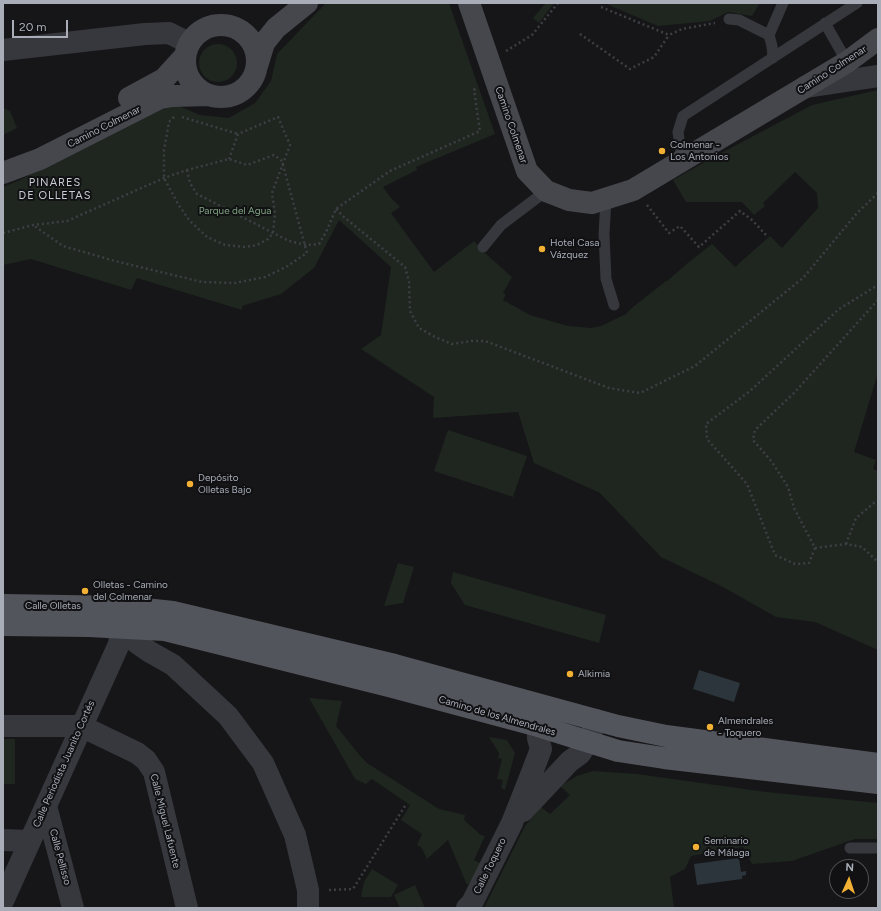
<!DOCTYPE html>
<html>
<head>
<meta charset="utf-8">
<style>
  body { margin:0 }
  #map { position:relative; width:881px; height:911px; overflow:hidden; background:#161618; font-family:Figtree,sans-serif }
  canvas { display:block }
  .frame { position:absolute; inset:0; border:4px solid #a8adb8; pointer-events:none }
  .north { position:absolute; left:829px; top:859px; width:40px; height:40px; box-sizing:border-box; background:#111113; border:1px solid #4d4f55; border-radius:50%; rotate:3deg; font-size:11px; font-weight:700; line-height:16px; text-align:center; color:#a8adb8 }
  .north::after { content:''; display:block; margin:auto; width:14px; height:18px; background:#f2b134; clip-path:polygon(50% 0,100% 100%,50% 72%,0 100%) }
  .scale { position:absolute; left:12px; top:20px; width:56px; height:18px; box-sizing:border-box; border:2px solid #a8adb8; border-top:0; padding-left:5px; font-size:12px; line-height:14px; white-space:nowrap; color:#a8adb8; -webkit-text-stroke:3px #111113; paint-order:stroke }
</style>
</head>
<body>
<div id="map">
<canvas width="881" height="911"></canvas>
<div class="frame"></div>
<div class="north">N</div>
<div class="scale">20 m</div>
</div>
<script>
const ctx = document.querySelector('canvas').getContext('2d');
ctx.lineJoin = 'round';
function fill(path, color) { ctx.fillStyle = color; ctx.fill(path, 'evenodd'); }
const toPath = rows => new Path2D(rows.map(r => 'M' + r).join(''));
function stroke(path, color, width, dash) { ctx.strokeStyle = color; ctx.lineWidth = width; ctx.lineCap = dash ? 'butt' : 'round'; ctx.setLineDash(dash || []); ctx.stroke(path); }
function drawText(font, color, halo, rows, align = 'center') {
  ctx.font = font + ' Figtree,sans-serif'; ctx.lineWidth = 4; ctx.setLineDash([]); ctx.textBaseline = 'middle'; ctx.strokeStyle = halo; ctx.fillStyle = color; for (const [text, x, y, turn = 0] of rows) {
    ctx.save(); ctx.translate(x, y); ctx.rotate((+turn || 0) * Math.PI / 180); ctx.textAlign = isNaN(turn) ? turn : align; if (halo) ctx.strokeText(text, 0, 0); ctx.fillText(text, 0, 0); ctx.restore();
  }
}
fill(toPath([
  [326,3,449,3,495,134,416,167,417,170,383,187,391,198,400,207,391,213,434,272,474,241,485,253,512,277,503,293,506,294,503,300,530,315,568,326,591,328,601,326,626,314,633,307,666,281,667,281,689,262,712,244,735,267,770,236,782,248,818,208,817,193,795,172,763,203,765,206,754,215,742,202,686,202,673,180,710,159,812,105,878,90,878,373,854,452,876,460,873,469,878,471,878,650,815,622,776,617,723,587,661,557,600,493,534,463,518,412,433,418,434,397,361,349,381,335,391,267,339,220,314,268,281,294,242,306,242,310,137,278,131,290,31,259,3,265,3,187,18,181,160,108,174,104,200,115,229,118,255,103,271,81,277,54],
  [554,3,539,23,533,18,545,4],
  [606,3,760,3,752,16,728,12,710,21,658,26,611,6],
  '199 63a19 19 0 1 1 38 0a19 19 0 1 1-38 0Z',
  [3,108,10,111,17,128,3,135],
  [448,430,527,456,513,497,434,471],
  [398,563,414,567,403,603,384,606],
  [453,572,606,615,599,643,465,605,451,583],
  [309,698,342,701,336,726,362,758,367,763,439,809,465,815,464,820,481,835,485,836,474,860,482,864,473,881,467,885,448,840,427,859,421,847,417,845,422,834,401,820,410,805,372,779,366,784,355,779],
  [489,737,507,740,515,753,505,790,501,788,503,780,497,779,502,759,498,758,499,753],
  [3,739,15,739,15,784,3,784],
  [593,771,637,774,766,792,878,803,878,839,855,839,792,861,752,864,743,847,691,856,685,869,670,877,674,908,484,908,525,826,541,807,550,814,570,795,560,786,577,776],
  [372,869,398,885,391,897,361,897,364,882],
  [415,885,425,908,400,908,394,895]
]), '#1e261f');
fill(toPath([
  [699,670,740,683,734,702,693,689],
  [739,858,741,872,746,871,746,875,742,876,742,879,697,885,694,864]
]), '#2c353c');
stroke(toPath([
  [601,7,669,35,682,29,715,23],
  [580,34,630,69,654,57,669,35],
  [506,51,532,35,558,3],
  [174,117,169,122,164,150,164,178,178,204,189,220,207,237,225,245,245,247,257,245,268,239,273,233,275,214,272,193,290,145,278,117,238,134,229,159],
  [182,117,238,134],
  [187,170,190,183,197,194,289,241,306,245,319,244,326,232,336,209,390,171,480,131,474,90,477,87],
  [647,205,669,233,680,226,699,247,740,211,752,220,767,236],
  [336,209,344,217,405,267,409,282,410,311,419,328,435,337,452,344,472,341,485,341,609,388,640,393,695,366,804,277,857,213,878,193],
  [3,233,33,225,67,221,164,178,187,170,229,159,247,165,274,155,281,160,283,165,307,253,286,267,265,277,235,283,202,282,115,261,63,246,33,225],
  [878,300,794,393,755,430,753,440,772,462,788,487,794,508,815,548,846,544,862,547,878,562],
  [846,544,856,518,875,502,878,501],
  [815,548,809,563,795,564,775,555,747,484,707,439,706,424,750,391,839,309,878,285],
  [329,890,353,889,405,806]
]), '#3d3f44', 2.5, [2, 3]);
stroke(toPath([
  [729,19,739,20,769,35,772,46,773,58],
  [825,23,847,62],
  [769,35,783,3],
  [682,160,678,132,683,116,857,3],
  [606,199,604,234,606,279,614,305],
  [483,247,501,225,546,191],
  [850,848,878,848]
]), '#37383d', 11);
stroke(toPath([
  [3,50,145,34,169,33,189,43],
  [805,87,878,76],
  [121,627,137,643,150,652,173,665,228,716,263,763,295,835,308,890,308,908],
  [3,726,81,726,137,753,146,760,154,772,187,908],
  [46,806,73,908],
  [523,811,570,761,580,754,588,742,596,720],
  [3,840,29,841],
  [3,901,119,644,121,627],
  [467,908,472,903,512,823,531,775,541,749,538,738,538,726]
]), '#37383d', 22);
stroke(toPath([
  [469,3,527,171,546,191,569,200,592,203,633,190,847,62,878,39],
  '185 61a36 36 0 1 1 72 0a36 36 0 1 1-72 0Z',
  [257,66,264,43,276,28,307,3],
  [129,98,164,79,185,56],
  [3,173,40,159,160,98,173,96,208,95]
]), '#45474d', 22);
stroke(toPath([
  [3,605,126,607,173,612,395,665,618,726,666,736,878,764],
  [3,625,89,626,165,630,389,686,538,726,618,751,664,758,878,783]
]), '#53555c', 22);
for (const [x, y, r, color] of [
  [662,151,4,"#f2b134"],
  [542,249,4,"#f2b134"],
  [190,484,4,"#f2b134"],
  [85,591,4,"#f2b134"],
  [570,674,4,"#f2b134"],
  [710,727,4,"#f2b134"],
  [696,847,4,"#f2b134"]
]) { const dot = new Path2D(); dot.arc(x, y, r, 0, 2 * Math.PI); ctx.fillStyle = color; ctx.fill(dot); stroke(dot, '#111113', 1.5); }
drawText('10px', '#a8adb8', '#111113', [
  ["Camino Colmenar",832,70,-33],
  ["Camino Colmenar",511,125,71],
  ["Camino Colmenar",104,127,-27],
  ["Calle Olletas",53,606],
  ["Camino de los Almendrales",497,716,16],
  ["Calle Periodista Juanito Cortés",64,764,-66],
  ["Calle Miguel Lafuente",165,821,76],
  ["Calle Pellisso",60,857,75],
  ["Calle Toquero",490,866,-64]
]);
drawText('10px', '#a8adb8', '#111113', [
  ["Colmenar -",670,145],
  ["Los Antonios",670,157],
  ["Hotel Casa",550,243],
  ["Vázquez",550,255],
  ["Depósito",198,478],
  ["Olletas Bajo",198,490],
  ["Olletas - Camino",93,585],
  ["del Colmenar",93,597],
  ["Alkimia",578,674],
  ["Almendrales",718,721],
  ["- Toquero",718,733],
  ["Seminario",704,841],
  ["de Málaga",704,853]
], 'left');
drawText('10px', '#7fa381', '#111113', [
  ["Parque del Agua",235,211]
]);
ctx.letterSpacing = '1px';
drawText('11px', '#c9ccd4', '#111113', [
  ["PINARES",55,183],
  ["DE OLLETAS",55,196]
]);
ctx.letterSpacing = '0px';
</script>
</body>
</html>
